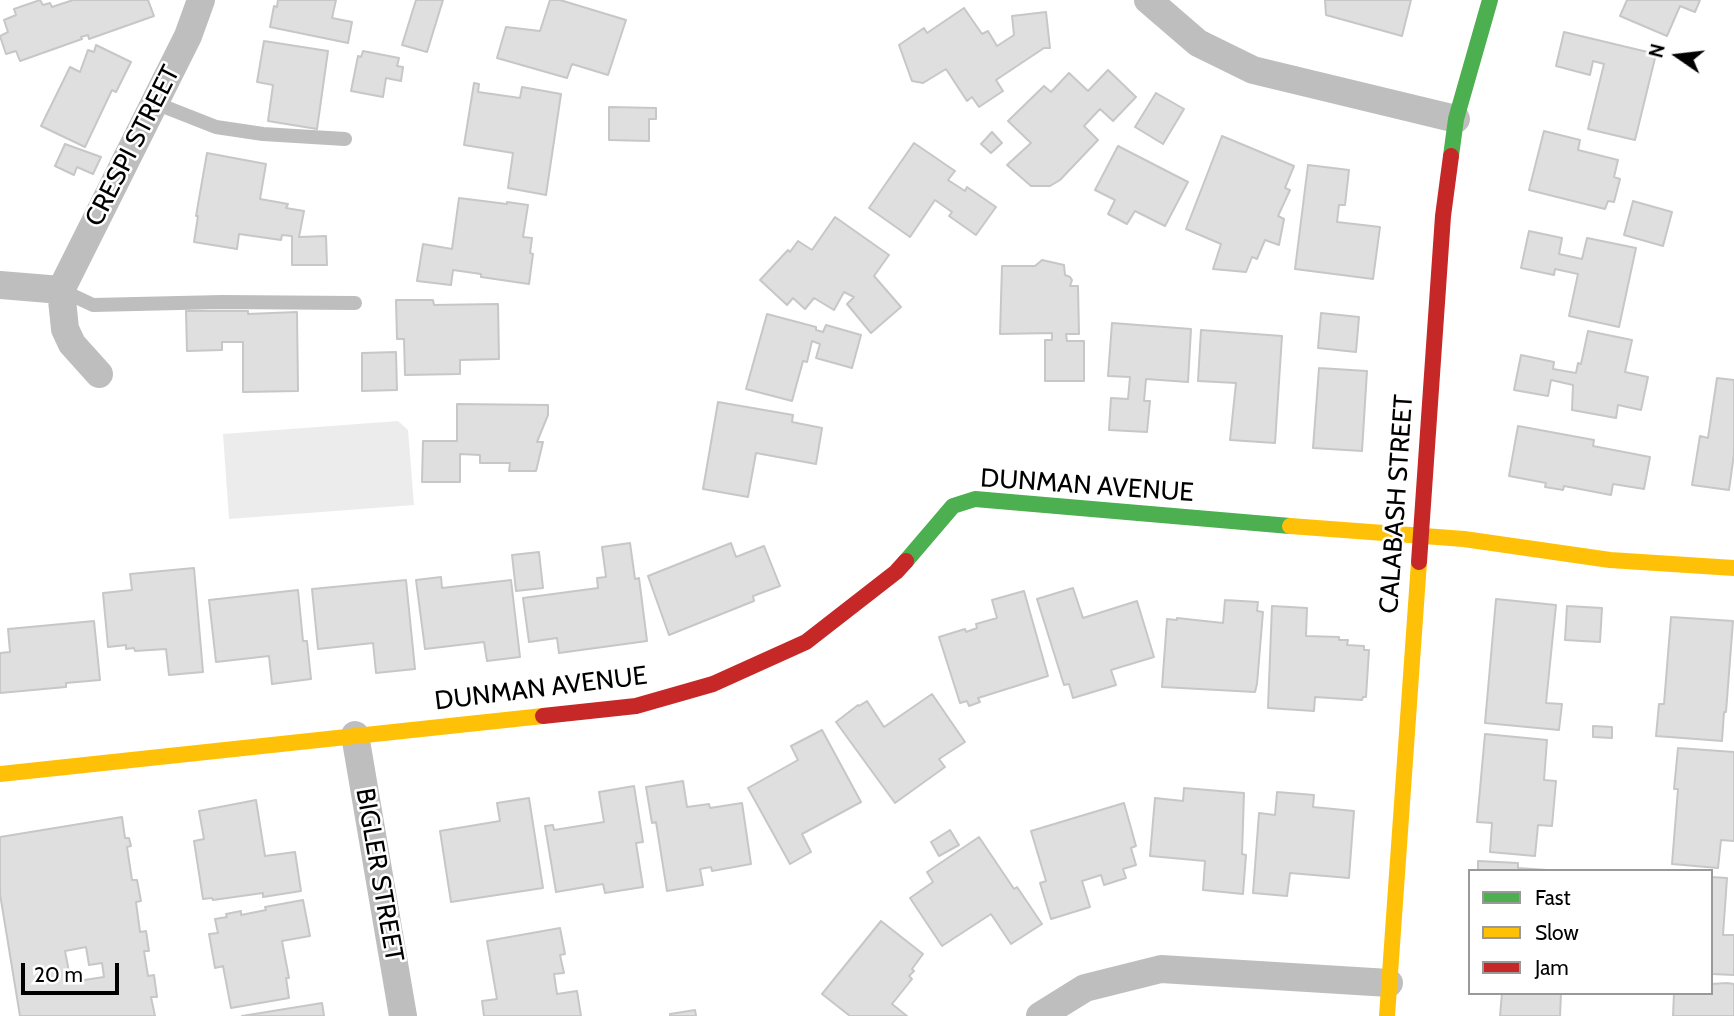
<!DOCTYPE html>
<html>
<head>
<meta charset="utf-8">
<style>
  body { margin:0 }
  #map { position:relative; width:1734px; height:1016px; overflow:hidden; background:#fff; font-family:Cabin,sans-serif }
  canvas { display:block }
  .legend { position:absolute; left:1468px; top:869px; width:245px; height:126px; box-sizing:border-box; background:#fff; border:2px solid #999; margin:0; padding:9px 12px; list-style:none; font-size:21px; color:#000 }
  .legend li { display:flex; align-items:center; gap:14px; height:35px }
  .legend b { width:35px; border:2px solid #999 }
  .north { position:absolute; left:1643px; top:21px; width:70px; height:70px; -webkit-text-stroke:5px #fff; paint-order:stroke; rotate:284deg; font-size:19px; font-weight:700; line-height:28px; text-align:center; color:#000 }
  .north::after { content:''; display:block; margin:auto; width:24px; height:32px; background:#000; clip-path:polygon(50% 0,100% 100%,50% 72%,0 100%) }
  .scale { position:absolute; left:21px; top:963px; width:98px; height:32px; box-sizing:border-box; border:4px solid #000; border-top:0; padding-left:9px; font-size:21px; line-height:24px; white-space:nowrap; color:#000; -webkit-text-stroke:5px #fff; paint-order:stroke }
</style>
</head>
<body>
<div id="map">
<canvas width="1734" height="1016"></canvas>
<ul class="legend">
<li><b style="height:9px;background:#4caf50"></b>Fast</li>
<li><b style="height:9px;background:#ffc107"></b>Slow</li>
<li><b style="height:9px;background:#c62828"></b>Jam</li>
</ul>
<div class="north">N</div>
<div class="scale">20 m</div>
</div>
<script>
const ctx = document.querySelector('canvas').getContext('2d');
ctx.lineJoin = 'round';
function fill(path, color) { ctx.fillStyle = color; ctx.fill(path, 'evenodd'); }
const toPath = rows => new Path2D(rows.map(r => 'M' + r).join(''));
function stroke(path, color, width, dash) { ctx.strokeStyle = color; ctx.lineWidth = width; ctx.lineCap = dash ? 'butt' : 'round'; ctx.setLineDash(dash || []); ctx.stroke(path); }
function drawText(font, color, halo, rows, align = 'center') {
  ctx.font = font + ' Cabin,sans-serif'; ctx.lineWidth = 5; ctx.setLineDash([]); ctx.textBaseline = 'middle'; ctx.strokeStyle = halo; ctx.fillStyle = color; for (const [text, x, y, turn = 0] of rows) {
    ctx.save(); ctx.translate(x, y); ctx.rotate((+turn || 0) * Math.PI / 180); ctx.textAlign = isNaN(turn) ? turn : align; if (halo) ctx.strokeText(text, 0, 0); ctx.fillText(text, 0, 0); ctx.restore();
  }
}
fill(toPath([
  [398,421,408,430,414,505,229,519,223,434]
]), '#ececec');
const building = toPath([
  [40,0,43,5,50,3,52,7,73,0,148,0,154,16,89,39,88,35,81,37,82,39,20,61,16,51,6,54,0,36,8,32,4,20,16,15,14,9,40,0],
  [278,0,336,0,332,18,352,22,348,43,270,27,274,6,277,7,278,0],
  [416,0,443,0,427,52,402,45,416,0],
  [550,0,560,0,626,20,608,75,572,64,567,78,497,58,506,27,540,31,550,0],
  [1325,0,1411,0,1402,36,1326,15,1325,0],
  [1627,0,1700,0,1695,12,1680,6,1667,36,1620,16,1627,0],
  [964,8,982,34,988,31,997,46,1014,35,1012,16,1046,12,1050,48,1044,48,996,80,1003,91,979,107,972,97,967,101,946,69,923,83,912,81,899,45,924,28,927,33,964,8],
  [1564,32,1656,54,1635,140,1588,129,1604,64,1593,61,1590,75,1556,66,1564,32],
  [264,41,328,51,317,129,268,121,273,85,257,82,264,41],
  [96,45,131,62,116,92,112,90,85,147,41,126,70,67,80,72,88,50,94,52,96,45],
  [363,51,399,58,397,66,403,67,401,81,386,78,383,97,351,91,358,56,361,57,363,51],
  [1108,70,1136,97,1113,121,1100,109,1084,126,1098,140,1060,180,1050,186,1031,186,1007,165,1031,143,1008,121,1044,86,1051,92,1069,73,1088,91,1108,70],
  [474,83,479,84,478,92,520,98,522,87,561,94,546,195,508,188,513,153,464,145,474,83],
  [1156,93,1184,109,1163,144,1135,127,1156,93],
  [609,107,656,108,656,119,649,119,649,141,609,140,609,107],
  [1544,131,1580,140,1578,150,1618,160,1614,177,1620,179,1614,202,1608,201,1605,209,1529,190,1544,131],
  [992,132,1002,143,991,153,981,144,992,132],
  [1222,136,1294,166,1285,188,1290,190,1278,216,1284,219,1279,245,1265,240,1257,259,1252,257,1246,272,1213,269,1221,244,1186,229,1222,136],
  [914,143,955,171,948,180,965,191,967,187,996,207,976,235,949,216,952,212,935,200,910,237,869,208,914,143],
  [65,144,101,157,93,174,77,167,74,175,55,166,65,144],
  [1118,146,1188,182,1165,226,1135,211,1127,224,1108,214,1115,200,1095,190,1118,146],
  [207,153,266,164,260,199,288,204,286,208,304,211,299,237,326,236,327,265,292,265,292,236,282,235,281,240,239,234,237,249,194,242,198,216,196,216,207,153],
  [1308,165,1349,170,1345,205,1339,205,1337,222,1380,227,1373,279,1295,269,1308,165],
  [459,198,507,204,507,202,528,205,523,237,532,238,530,253,533,254,529,284,481,277,481,274,453,270,451,285,417,281,423,244,452,249,459,198],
  [1633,201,1672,212,1663,246,1624,235,1633,201],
  [835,217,889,255,874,276,901,307,871,333,847,304,854,297,844,292,834,310,814,298,805,309,793,298,787,305,760,280,788,250,790,252,798,241,812,250,835,217],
  [1529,231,1562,238,1559,254,1582,259,1587,238,1636,248,1619,327,1569,316,1578,274,1555,269,1554,275,1521,268,1529,231],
  [1042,260,1064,265,1065,275,1070,277,1072,280,1070,286,1078,286,1079,334,1066,334,1067,341,1084,341,1084,381,1045,381,1045,340,1052,340,1052,333,1000,334,1002,266,1035,266,1042,260],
  [396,300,433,300,434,305,498,304,499,359,460,360,460,374,405,375,404,339,397,339,396,300],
  [186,311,248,311,248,314,297,312,298,391,243,392,243,342,222,342,222,350,187,351,186,311],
  [1321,313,1359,317,1356,352,1318,348,1321,313],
  [767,314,816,327,816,330,823,332,826,325,861,335,852,368,816,358,820,344,812,341,807,362,803,361,792,401,746,389,767,314],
  [1112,323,1191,329,1188,382,1146,379,1144,401,1150,401,1147,432,1109,430,1111,398,1128,399,1130,377,1108,376,1112,323],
  [1201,330,1282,336,1275,443,1230,440,1236,383,1198,381,1201,330],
  [1588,331,1632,340,1625,372,1648,377,1641,410,1618,405,1616,418,1572,410,1573,385,1551,380,1548,396,1514,390,1521,355,1554,362,1553,369,1576,373,1578,363,1581,364,1588,331],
  [396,352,397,390,362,391,362,353,396,352],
  [1319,368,1367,371,1362,451,1313,448,1319,368],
  [1717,378,1734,380,1734,454,1729,490,1692,485,1700,436,1708,438,1717,378],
  [718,402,793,415,792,422,822,428,816,464,756,453,748,497,703,489,718,402],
  [457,404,548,405,548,415,537,442,543,442,536,471,509,471,510,463,480,463,480,455,460,454,460,482,422,482,423,441,457,441,457,404],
  [1518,426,1594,440,1593,446,1650,457,1644,489,1613,484,1611,495,1564,486,1563,490,1545,487,1546,483,1509,476,1518,426],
  [630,543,635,579,639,578,647,641,559,653,557,638,529,642,523,598,598,588,597,578,606,577,602,547,630,543],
  [731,543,736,557,764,546,780,586,753,596,754,601,669,635,648,576,731,543],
  [539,552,543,588,516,591,512,555,539,552],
  [194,568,203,672,169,675,166,649,135,651,134,648,126,649,126,645,108,647,103,593,132,590,130,574,194,568],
  [441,577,442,588,511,580,520,657,487,661,484,642,425,649,416,580,441,577],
  [406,580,415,669,376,673,373,643,318,649,312,589,406,580],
  [1073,588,1083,618,1137,601,1154,657,1111,670,1116,685,1073,698,1069,684,1064,685,1037,599,1073,588],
  [298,590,303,641,307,641,311,679,272,684,269,656,216,662,209,600,298,590],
  [1024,591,1048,676,978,698,980,702,969,706,967,701,960,703,939,637,965,629,966,632,977,628,976,624,997,618,992,600,1024,591],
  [1496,599,1556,605,1546,703,1562,704,1559,730,1485,723,1496,599],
  [1225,600,1258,602,1257,611,1263,612,1257,684,1255,692,1162,687,1167,619,1177,620,1177,618,1223,623,1225,600],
  [1272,606,1307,608,1306,636,1339,637,1339,640,1348,640,1347,645,1364,646,1364,650,1369,650,1366,697,1363,697,1362,700,1315,697,1314,711,1268,708,1272,606],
  [1567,606,1602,608,1600,642,1565,640,1567,606],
  [1671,617,1733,621,1726,712,1724,712,1722,741,1656,736,1659,704,1664,704,1671,617],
  [94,621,100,680,66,683,66,687,0,693,0,653,10,652,8,629,94,621],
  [932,694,965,742,939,759,945,767,895,803,836,722,858,705,859,706,867,701,884,727,932,694],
  [1593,726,1612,727,1612,738,1593,737,1593,726],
  [822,730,861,802,802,834,811,852,790,864,748,788,798,760,791,746,822,730],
  [1485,734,1547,740,1544,780,1556,781,1552,826,1538,825,1535,856,1490,852,1492,823,1477,822,1485,734],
  [1678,748,1734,752,1734,841,1721,840,1718,868,1672,864,1678,789,1674,789,1678,748],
  [683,781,687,807,709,804,710,808,742,803,751,864,712,871,711,867,700,869,703,885,667,891,656,822,652,823,646,787,683,781],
  [634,786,643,842,636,843,643,887,605,893,603,884,556,892,545,826,553,825,554,830,604,822,599,792,634,786],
  [1184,788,1244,793,1242,854,1246,855,1243,894,1203,890,1205,861,1150,856,1155,798,1183,801,1184,788],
  [1277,792,1314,795,1313,807,1354,811,1349,878,1290,873,1287,896,1253,893,1259,813,1275,815,1277,792],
  [529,798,543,888,451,902,440,831,500,821,497,803,529,798],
  [256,800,265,856,295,852,301,891,263,897,263,893,213,900,212,898,203,899,194,841,204,839,199,811,256,800],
  [1124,803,1136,846,1131,848,1136,865,1123,869,1126,878,1104,885,1101,875,1082,881,1090,907,1051,919,1040,883,1046,881,1031,831,1124,803],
  [122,817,125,838,129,838,131,846,127,847,132,880,137,880,141,901,136,902,140,932,146,931,149,951,144,951,148,976,154,975,157,997,151,997,155,1016,20,1016,0,894,0,837,122,817],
  [86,947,89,965,102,963,104,977,71,982,65,951,86,947],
  [950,830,959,845,939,856,931,842,950,830],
  [979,837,1014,889,1017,887,1042,924,1011,944,991,914,942,946,910,898,933,882,927,872,979,837],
  [1478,861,1518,863,1518,868,1561,871,1478,871,1478,861],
  [1711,877,1727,878,1723,935,1734,935,1734,975,1712,974,1711,877],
  [303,900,310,936,282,941,289,978,286,978,289,998,231,1008,223,966,215,968,209,934,218,933,215,919,227,917,226,914,241,911,241,915,266,910,265,907,303,900],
  [881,921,923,954,912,969,914,971,909,976,912,979,892,1004,907,1016,850,1016,822,994,881,921],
  [560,928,565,954,560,955,564,973,554,974,557,994,577,991,581,1016,484,1016,482,1001,497,999,487,941,560,928],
  [1727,983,1734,984,1734,1016,1673,1016,1674,993,1711,993,1711,984,1727,983],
  [1502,993,1561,993,1560,1016,1500,1016,1502,993],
  [322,1003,324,1016,242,1016,322,1003],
  [695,1010,696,1016,670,1016,670,1014,695,1010]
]);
fill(building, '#dfdfdf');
stroke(building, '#c7c7c7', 2);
stroke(toPath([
  [155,103,216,127,263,134,345,139],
  [61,290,93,305,222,302,355,303]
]), '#bebebe', 14);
stroke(toPath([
  [1148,0,1198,43,1253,70,1456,119],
  [0,285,61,290,188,36,201,0],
  [61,290,65,329,72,344,99,374],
  [355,735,403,1016],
  [1040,1016,1085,988,1161,969,1389,983]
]), '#bebebe', 28);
stroke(toPath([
  [1451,156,1456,119,1490,0],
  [906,561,953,506,975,499,1290,526]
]), '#4caf50', 16);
stroke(toPath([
  [1290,526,1464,539,1610,560,1734,568],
  [0,774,543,716],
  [1387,1016,1419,562]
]), '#ffc107', 16);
stroke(toPath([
  [1419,562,1443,216,1451,156],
  [543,716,636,706,713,684,806,642,896,572,906,561]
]), '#c62828', 16);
drawText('26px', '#000', '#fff', [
  ["CRESPI STREET",133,146,-63],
  ["DUNMAN AVENUE",1087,486,4],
  ["CALABASH STREET",1397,504,-86],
  ["DUNMAN AVENUE",541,689,-7],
  ["BIGLER STREET",379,875,80]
]);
</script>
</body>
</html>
